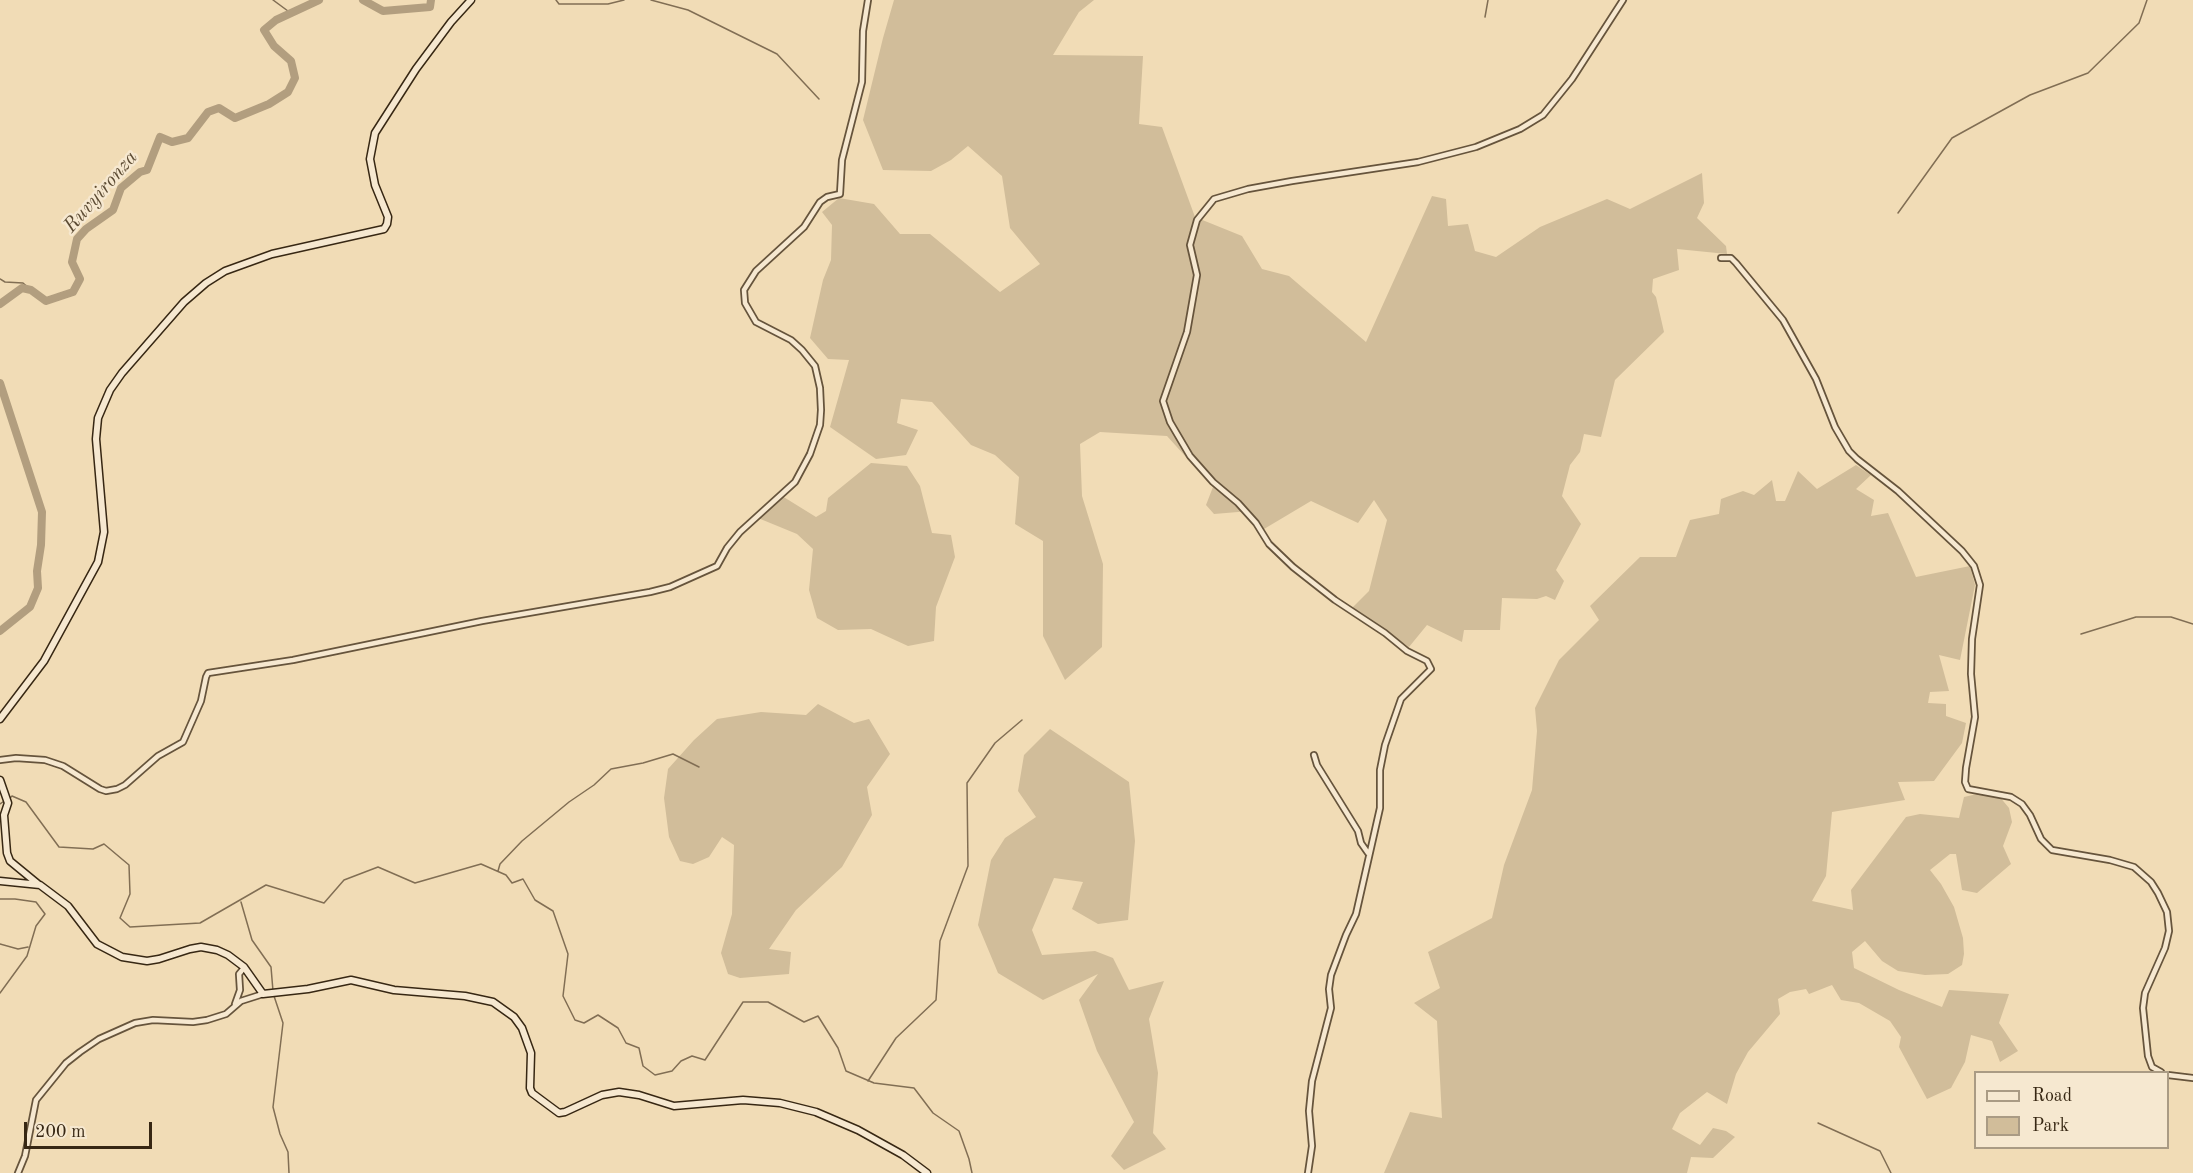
<!DOCTYPE html>
<html>
<head>
<meta charset="utf-8">
<style>
  body { margin:0 }
  #map { position:relative; width:2193px; height:1173px; overflow:hidden; background:#f1dcb6; font-family:"Old Standard TT",serif }
  canvas { display:block }
  .legend { position:absolute; left:1974px; top:1071px; width:195px; height:78px; box-sizing:border-box; background:#f6e8d0; border:2px solid #aa9b84; margin:0; padding:8px 10px; list-style:none; font-size:18px; color:#372713 }
  .legend li { display:flex; align-items:center; gap:12px; height:30px }
  .legend b { width:30px; border:2px solid #aa9b84 }
  .scale { position:absolute; left:24px; top:1122px; width:128px; height:27px; box-sizing:border-box; border:3px solid #372713; border-top:0; padding-left:8px; font-size:18px; line-height:21px; white-space:nowrap; color:#372713; -webkit-text-stroke:4px #f6e8d0; paint-order:stroke }
</style>
</head>
<body>
<div id="map">
<canvas width="2193" height="1173"></canvas>
<ul class="legend">
<li><b style="height:8px;background:#f6e8d0"></b>Road</li>
<li><b style="height:16px;background:#d1bd9a"></b>Park</li>
</ul>
<div class="scale">200 m</div>
</div>
<script>
const ctx = document.querySelector('canvas').getContext('2d');
ctx.lineJoin = 'round';
function fill(path, color) { ctx.fillStyle = color; ctx.fill(path, 'evenodd'); }
const toPath = rows => new Path2D(rows.map(r => 'M' + r).join(''));
function stroke(path, color, width, dash) { ctx.strokeStyle = color; ctx.lineWidth = width; ctx.lineCap = dash ? 'butt' : 'round'; ctx.setLineDash(dash || []); ctx.stroke(path); }
function drawText(font, color, halo, rows, align = 'center') {
  ctx.font = font + ' "Old Standard TT",serif'; ctx.lineWidth = 5; ctx.setLineDash([]); ctx.textBaseline = 'middle'; ctx.strokeStyle = halo; ctx.fillStyle = color; for (const [text, x, y, turn = 0] of rows) {
    ctx.save(); ctx.translate(x, y); ctx.rotate((+turn || 0) * Math.PI / 180); ctx.textAlign = isNaN(turn) ? turn : align; if (halo) ctx.strokeText(text, 0, 0); ctx.fillText(text, 0, 0); ctx.restore();
  }
}
fill(toPath([
  [894,0,1094,0,1079,12,1053,55,1143,56,1139,124,1162,127,1195,217,1242,236,1262,269,1289,276,1366,342,1432,196,1446,199,1448,226,1468,224,1475,251,1496,257,1540,227,1607,199,1630,209,1702,173,1704,203,1697,218,1726,246,1727,254,1677,249,1679,270,1653,279,1652,292,1656,297,1664,332,1615,380,1601,437,1584,434,1580,452,1570,465,1562,496,1581,524,1556,570,1564,581,1555,600,1546,596,1537,599,1502,598,1500,630,1464,630,1462,642,1427,625,1409,647,1352,608,1369,591,1387,520,1374,500,1358,523,1311,501,1264,529,1250,511,1214,514,1206,505,1213,487,1167,436,1100,432,1080,444,1082,496,1103,564,1102,647,1065,680,1043,636,1043,541,1015,524,1019,477,995,455,971,445,932,402,901,399,897,423,918,430,906,455,876,459,830,427,849,360,828,359,810,338,823,280,831,260,832,225,822,212,839,198,874,204,900,234,930,234,1000,292,1040,264,1010,228,1002,176,968,146,951,160,931,171,883,170,863,120,883,38],
  [871,463,907,466,920,486,932,533,951,535,955,557,936,607,934,641,908,646,871,629,838,630,817,618,809,590,813,549,797,534,758,518,782,496,816,517,826,511,828,498],
  [1856,465,1871,475,1856,489,1874,500,1871,516,1888,513,1916,577,1970,566,1975,585,1960,660,1939,655,1949,691,1930,692,1928,703,1946,704,1946,716,1966,723,1962,743,1934,781,1898,782,1905,800,1832,812,1826,876,1812,901,1853,910,1851,890,1906,817,1920,814,1959,818,1964,797,1977,794,1999,796,2009,808,2012,822,2003,846,2011,864,1977,893,1962,890,1956,854,1950,854,1930,870,1941,884,1954,907,1963,938,1964,954,1962,965,1948,974,1925,975,1898,971,1882,961,1865,941,1852,952,1854,968,1899,990,1942,1007,1949,990,2009,994,1999,1023,2018,1051,2000,1062,1992,1041,1971,1035,1965,1062,1951,1088,1927,1099,1899,1047,1901,1037,1890,1021,1859,1003,1841,1000,1832,985,1809,994,1806,989,1790,992,1778,999,1780,1014,1748,1052,1736,1074,1727,1104,1707,1092,1680,1113,1672,1129,1700,1145,1713,1128,1726,1131,1735,1137,1713,1158,1691,1157,1687,1173,1384,1173,1410,1112,1442,1118,1437,1021,1414,1003,1440,988,1428,952,1492,918,1504,865,1532,790,1537,731,1535,708,1559,660,1599,620,1590,606,1640,557,1676,557,1690,520,1719,514,1721,499,1743,491,1754,495,1772,480,1776,501,1785,501,1798,471,1817,489],
  [818,704,854,723,869,719,890,754,867,787,872,815,842,867,796,910,769,949,791,952,789,974,740,978,728,974,721,953,732,914,734,845,722,837,709,857,693,864,680,861,669,837,664,798,668,769,694,740,717,719,761,712,806,715],
  [1050,729,1129,782,1135,841,1128,920,1098,924,1072,909,1083,882,1054,878,1032,930,1042,955,1095,951,1113,958,1129,990,1164,981,1149,1019,1158,1073,1153,1133,1166,1149,1124,1170,1111,1156,1134,1122,1097,1051,1079,1000,1098,974,1043,1000,998,973,978,925,991,860,1005,838,1036,817,1018,791,1024,755]
]), '#d1bd9a');
stroke(toPath([
  [273,0,292,14],
  [556,0,559,4,608,4,624,0],
  [651,0,688,10,777,54,819,99],
  [1485,17,1488,0],
  [1898,213,1952,138,2030,95,2088,73,2139,23,2147,0],
  [0,279,5,282,23,283,31,290],
  [2081,634,2136,617,2171,617,2193,624],
  [10,798,12,796,26,802,59,847,93,849,104,844,129,865,130,894,120,918,130,927,200,923,266,885,324,903,344,880,378,867,415,883,481,864,506,875,512,883,523,879,535,900,553,911,568,954,563,996,575,1020,584,1023,598,1015,618,1028,626,1043,639,1048,643,1066,655,1075,672,1071,681,1061,692,1056,705,1060,743,1002,768,1002,804,1022,818,1016,838,1048,846,1071,874,1083,914,1088,933,1113,959,1131,969,1159,972,1173],
  [0,804,6,800],
  [498,871,500,864,522,841,569,802,594,785,611,769,643,763,673,754,699,767],
  [0,899,15,899,36,902,45,914,36,926,27,956,0,993],
  [241,902,252,940,271,967,273,991],
  [0,944,18,949,28,947],
  [274,996,283,1023,273,1107,280,1134,288,1152,289,1173],
  [868,1081,896,1038,936,1000,940,941,968,866,967,783,995,743,1022,720],
  [1818,1123,1880,1151,1891,1173]
]), '#816e54', 1.5);
stroke(toPath([
  [363,0,383,11,430,7,431,0],
  [0,304,22,288,31,290,46,301,73,292,80,279,72,262,77,239,86,229,113,210,121,188,140,172,147,170,160,137,172,142,188,138,208,112,219,108,235,118,269,104,288,92,295,78,291,61,274,46,264,30,276,20,319,0],
  [0,383,42,512,41,545,37,571,38,588,30,607,0,631]
]), '#b29e7f', 8);
const street = toPath([
  [1721,258,1731,258,1736,263,1783,320,1816,379,1835,427,1849,451,1857,459,1898,491,1962,551,1974,566,1980,585,1972,639,1971,674,1975,717,1966,768,1965,782,1968,789,2011,797,2022,804,2030,815,2041,839,2052,850,2110,860,2134,867,2151,882,2158,893,2167,912,2169,931,2165,948,2145,993,2143,1008,2148,1056,2152,1067,2161,1072],
  [1314,755,1317,765,1358,831,1361,843,1368,853],
  [0,760,16,758,45,760,63,766,100,789,106,791,117,789,125,785,158,756,183,742,201,701,206,677,208,673,293,660,482,621,650,592,670,587,717,566,727,548,740,532,795,482,810,454,820,425,821,410,820,388,815,366,802,350,791,340,756,322,745,303,744,290,756,271,804,227,820,202,827,197,840,194,842,160,862,82,863,31,868,0],
  [235,1004,240,990,239,974,244,968],
  [2168,1075,2193,1078],
  [18,1173,25,1156,36,1100,66,1063,80,1052,99,1039,135,1023,153,1020,193,1022,207,1020,226,1014,241,1001,263,994],
  [1308,1173,1312,1146,1309,1111,1312,1081,1331,1008,1329,989,1331,975,1346,935,1356,914,1380,808,1380,770,1385,745,1401,699,1431,669,1427,661,1407,651,1385,633,1335,600,1293,567,1269,544,1256,523,1238,503,1213,482,1190,456,1170,422,1163,401,1187,332,1197,275,1190,245,1197,220,1214,199,1248,189,1292,181,1418,162,1476,147,1520,129,1543,115,1572,79,1623,0]
]);
const secondary = toPath([
  [0,719,44,661,98,562,104,532,96,439,98,418,110,390,122,373,184,302,206,283,225,271,272,254,384,229,387,224,388,217,375,185,370,159,375,133,416,69,451,22,471,0],
  [0,780,8,803,4,815,7,853,10,861,38,884],
  [0,881,40,885,68,906,97,944,122,957,147,961,159,959,190,949,201,947,217,950,228,955,244,967,263,994,308,989,351,980,394,990,465,996,493,1002,514,1017,522,1028,531,1053,530,1088,532,1093,559,1113,565,1112,602,1095,619,1092,639,1095,674,1106,743,1100,780,1103,816,1112,858,1130,903,1155,927,1173]
]);
stroke(street, '#66543c', 8);
stroke(secondary, '#372713', 9);
stroke(street, '#f6e8d0', 4.5);
stroke(secondary, '#f6e8d0', 6);
drawText('italic 20px', '#5c4b33', '#f6e8d0', [
  ["Ruvyironza",101,192,-49]
]);
</script>
</body>
</html>
